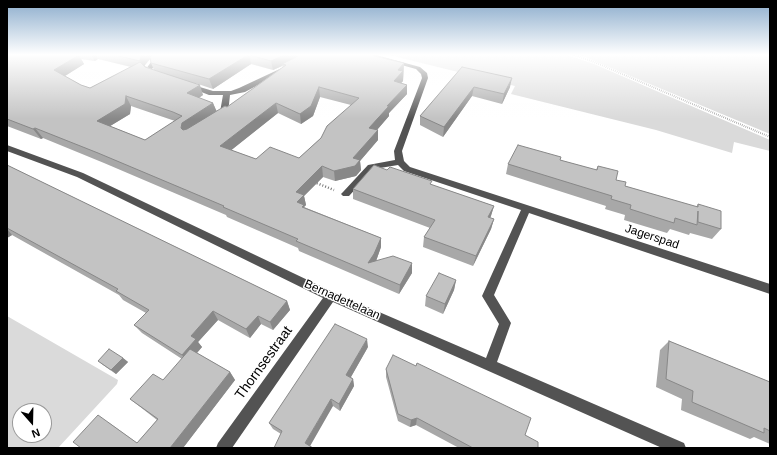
<!DOCTYPE html>
<html>
<head>
<meta charset="utf-8">
<style>
  body { margin:0 }
  #map { position:relative; width:777px; height:455px; overflow:hidden; background:#fff; font-family:Arial,sans-serif }
  canvas { display:block }
  .frame { position:absolute; inset:0; border:8px solid #000; pointer-events:none }
  .north { position:absolute; left:12px; top:403px; width:40px; height:40px; box-sizing:border-box; background:#fff; border:1px solid #999; border-radius:50%; rotate:160deg; font-size:11px; font-weight:700; line-height:16px; text-align:center; color:#000 }
  .north::after { content:''; display:block; margin:auto; width:14px; height:18px; background:#000; clip-path:polygon(50% 0,100% 100%,50% 72%,0 100%) }
</style>
</head>
<body>
<div id="map">
<canvas width="777" height="455"></canvas>
<div class="frame"></div>
<div class="north">N</div>
</div>
<script>
const ctx = document.querySelector('canvas').getContext('2d');
ctx.lineJoin = 'round';
function fill(path, color) { ctx.fillStyle = color; ctx.fill(path, 'evenodd'); }
const toPath = rows => new Path2D(rows.map(r => 'M' + r).join(''));
function stroke(path, color, width, dash) { ctx.strokeStyle = color; ctx.lineWidth = width; ctx.lineCap = dash ? 'butt' : 'round'; ctx.setLineDash(dash || []); ctx.stroke(path); }
function drawText(font, color, halo, rows, align = 'center') {
  ctx.font = font + ' Arial,sans-serif'; ctx.lineWidth = 3; ctx.setLineDash([]); ctx.textBaseline = 'middle'; ctx.strokeStyle = halo; ctx.fillStyle = color; for (const [text, x, y, turn = 0] of rows) {
    ctx.save(); ctx.translate(x, y); ctx.rotate((+turn || 0) * Math.PI / 180); ctx.textAlign = isNaN(turn) ? turn : align; if (halo) ctx.strokeText(text, 0, 0); ctx.fillText(text, 0, 0); ctx.restore();
  }
}
fill(toPath([
  [389,55,567,55,594,64,770,140,770,151,734,142,732,153,656,130,511,94,515,86],
  [580,55,764,55,770,56,770,134],
  [7,316,118,380,117,384,58,448,7,448],
  [20,411,44,411,44,435,20,435]
]), '#dadada');
stroke(toPath([
  [574,55,594,62,770,137]
]), '#757575', 2, [0.5, 1.5]);
stroke(toPath([
  [314,182,334,190]
]), '#757575', 2.5, [1, 2]);
fill(toPath([
  [156,55,162,55,152,69,155,73,161,76,158,78,150,75,146,69,156,55],
  [365,55,376,55,420,67,427,73,428,78,402,151,404,161,410,167,770,284,770,294,529,213,494,295,511,323,497,362,684,443,686,448,662,448,333,302,232,448,216,448,218,443,323,298,77,177,7,151,7,145,83,173,335,293,486,358,499,324,482,296,521,210,404,171,398,165,374,169,349,196,343,196,341,194,343,192,368,165,395,160,394,151,422,78,421,74,416,69,365,55],
  [284,67,286,68,286,70,245,92,230,95,228,113,218,118,214,116,220,112,223,95,209,95,186,86,190,84,213,91,231,91,239,88,284,67]
]), '#535353');
fill(toPath([
  [7,55,370,55,404,63,403,81,401,83,407,85,407,94,389,113,389,116,377,130,378,130,378,140,360,161,361,170,356,176,335,181,323,177,304,196,306,205,304,207,381,238,381,247,376,261,412,273,399,294,299,251,298,248,227,217,226,215,104,163,43,138,41,139,7,126],
  [81,59,95,61,98,59,131,67,90,88,81,85,65,76,84,64],
  [150,59,151,63,154,70,145,66,145,65],
  [251,64,273,70,282,66,283,67,227,107,216,111,213,103,199,98,203,95,195,83,213,89],
  [320,97,351,105,321,138,299,158,256,159,231,150,278,113,301,124,313,116],
  [131,106,175,121,145,140,110,126,130,114],
  [462,67,510,87,502,104,472,96,443,137,420,125,420,116],
  [560,160,596,170,598,166,616,180,625,186,696,207,698,204,721,229,712,239,690,233,689,235,670,229,667,233,624,220,625,215,605,209,606,206,506,174,508,164],
  [7,165,287,301,290,310,273,330,261,324,250,338,218,320,198,342,202,347,197,353,230,372,235,380,183,448,81,448,108,422,137,443,157,420,130,399,163,380,182,359,142,333,134,325,146,313,123,300,119,295,12,235,7,238],
  [432,185,494,206,490,218,494,219,491,229,473,266,423,247,424,237,430,228,353,199,353,189],
  [456,280,454,290,443,314,425,306,426,296],
  [669,341,770,382,770,444,754,437,750,439,681,410,682,399,656,387,660,350],
  [368,347,351,377,353,379,354,386,340,411,333,406,281,434,273,429,269,423],
  [123,358,128,362,116,374,103,365,98,361],
  [386,369,525,435,538,448,459,448,416,425,410,427,398,421,386,377]
]), '#a8a8a8');
fill(toPath([
  [79,55,84,64,60,79,54,70],
  [91,55,96,55,98,59,95,61],
  [142,55,153,55,145,65,144,70,140,61,141,56],
  [248,55,249,55,251,64,213,89,209,79],
  [284,55,304,55,282,64,282,66,273,70,271,61],
  [404,63,403,81,394,91,394,81,398,70],
  [512,78,510,87,502,104,504,94],
  [200,85,203,95,190,103,187,93],
  [407,85,407,94,389,113,389,116,370,138,369,128,387,106],
  [319,87,320,97,313,116,301,124,300,114],
  [474,87,472,96,443,137,444,127],
  [126,96,131,106,130,114,102,131,97,121],
  [213,103,217,112,186,133,181,128,182,123],
  [276,103,278,113,224,156,220,146],
  [35,128,43,138,41,139,33,129],
  [378,130,378,140,360,161,361,170,356,176,335,181,334,171,353,158],
  [322,166,323,177,304,196,306,205,304,207,306,215,297,202,296,192],
  [494,206,491,216,486,227,488,217],
  [494,219,491,229,473,266,476,256],
  [7,229,12,235,7,238],
  [381,238,381,247,375,264,368,263],
  [412,263,412,273,399,294,400,285],
  [456,280,454,290,443,314,445,304],
  [287,301,290,310,273,330,270,322],
  [213,311,218,320,198,342,202,347,188,363,182,355,191,336],
  [258,316,261,324,250,338,246,329],
  [367,339,368,347,348,382,346,375],
  [123,358,128,362,116,374,111,370],
  [230,372,235,380,183,448,170,448],
  [353,379,354,386,340,411,339,404],
  [331,399,333,406,309,448,305,443],
  [417,418,416,425,410,427,411,420]
]), '#888');
const building = toPath([
  [7,55,79,55,54,70,81,85,90,88,140,62,145,67,200,85,187,93,213,103,182,123,181,128,183,130,187,129,225,106,227,107,286,65,282,64,300,55,370,55,404,63,398,70,403,71,394,81,407,85,387,106,389,106,369,128,378,130,353,158,360,160,355,166,334,171,322,166,296,192,304,195,297,202,304,205,302,207,381,238,374,254,368,263,393,256,412,263,400,285,296,241,298,239,223,207,224,206,98,153,35,128,33,129,7,119,7,55],
  [319,87,359,98,327,126,321,138,299,158,270,147,256,159,220,146,276,103,300,114,311,106,319,87],
  [126,96,173,112,182,116,145,140,97,121,125,104,126,96],
  [115,55,142,55,141,56,140,61,115,55],
  [152,55,248,55,209,79,151,63,150,57,152,55],
  [250,55,284,55,271,61,250,55],
  [462,67,512,78,504,94,474,87,444,127,420,116,462,67],
  [518,145,561,157,560,160,597,170,598,166,618,171,616,180,626,182,625,186,698,207,698,204,721,211,721,229,698,222,698,211,697,225,675,218,674,223,630,209,631,205,611,199,612,196,508,164,518,145],
  [7,165,287,301,270,322,258,316,246,329,213,311,191,336,196,339,182,355,134,325,149,310,116,291,118,289,7,228,7,165],
  [374,165,387,170,390,167,432,181,430,184,494,206,488,217,494,219,476,256,424,237,435,220,353,189,374,165],
  [439,273,456,280,445,304,426,296,439,273],
  [335,324,367,339,346,375,353,379,339,404,331,399,305,443,313,448,274,448,282,431,269,423,335,324],
  [669,341,770,382,770,431,764,428,764,433,692,402,693,391,666,379,669,341],
  [109,349,123,358,111,370,98,361,109,349],
  [190,349,230,372,170,448,81,448,73,442,98,415,137,443,158,419,130,399,153,374,163,380,190,349],
  [393,355,416,366,417,363,531,418,525,435,538,442,538,448,473,448,417,418,411,420,398,414,386,369,393,355]
]);
fill(building, '#c3c3c3');
stroke(building, '#888', 1);
const sky = ctx.createLinearGradient(0, 0, 0, 119);
sky.addColorStop(0, '#8baccc');
sky.addColorStop(0.46, '#fff');
sky.addColorStop(1, '#ffffff00');
ctx.fillStyle = sky;
ctx.fillRect(0, 0, 777, 119);
drawText('12px', '#000', '#fff', [
  ["Jagerspad",652,237,18],
  ["Bernadettelaan",342,300,24]
]);
drawText('14px', '#000', '#fff', [
  ["Thornsestraat",264,363,-54]
]);
</script>
</body>
</html>
